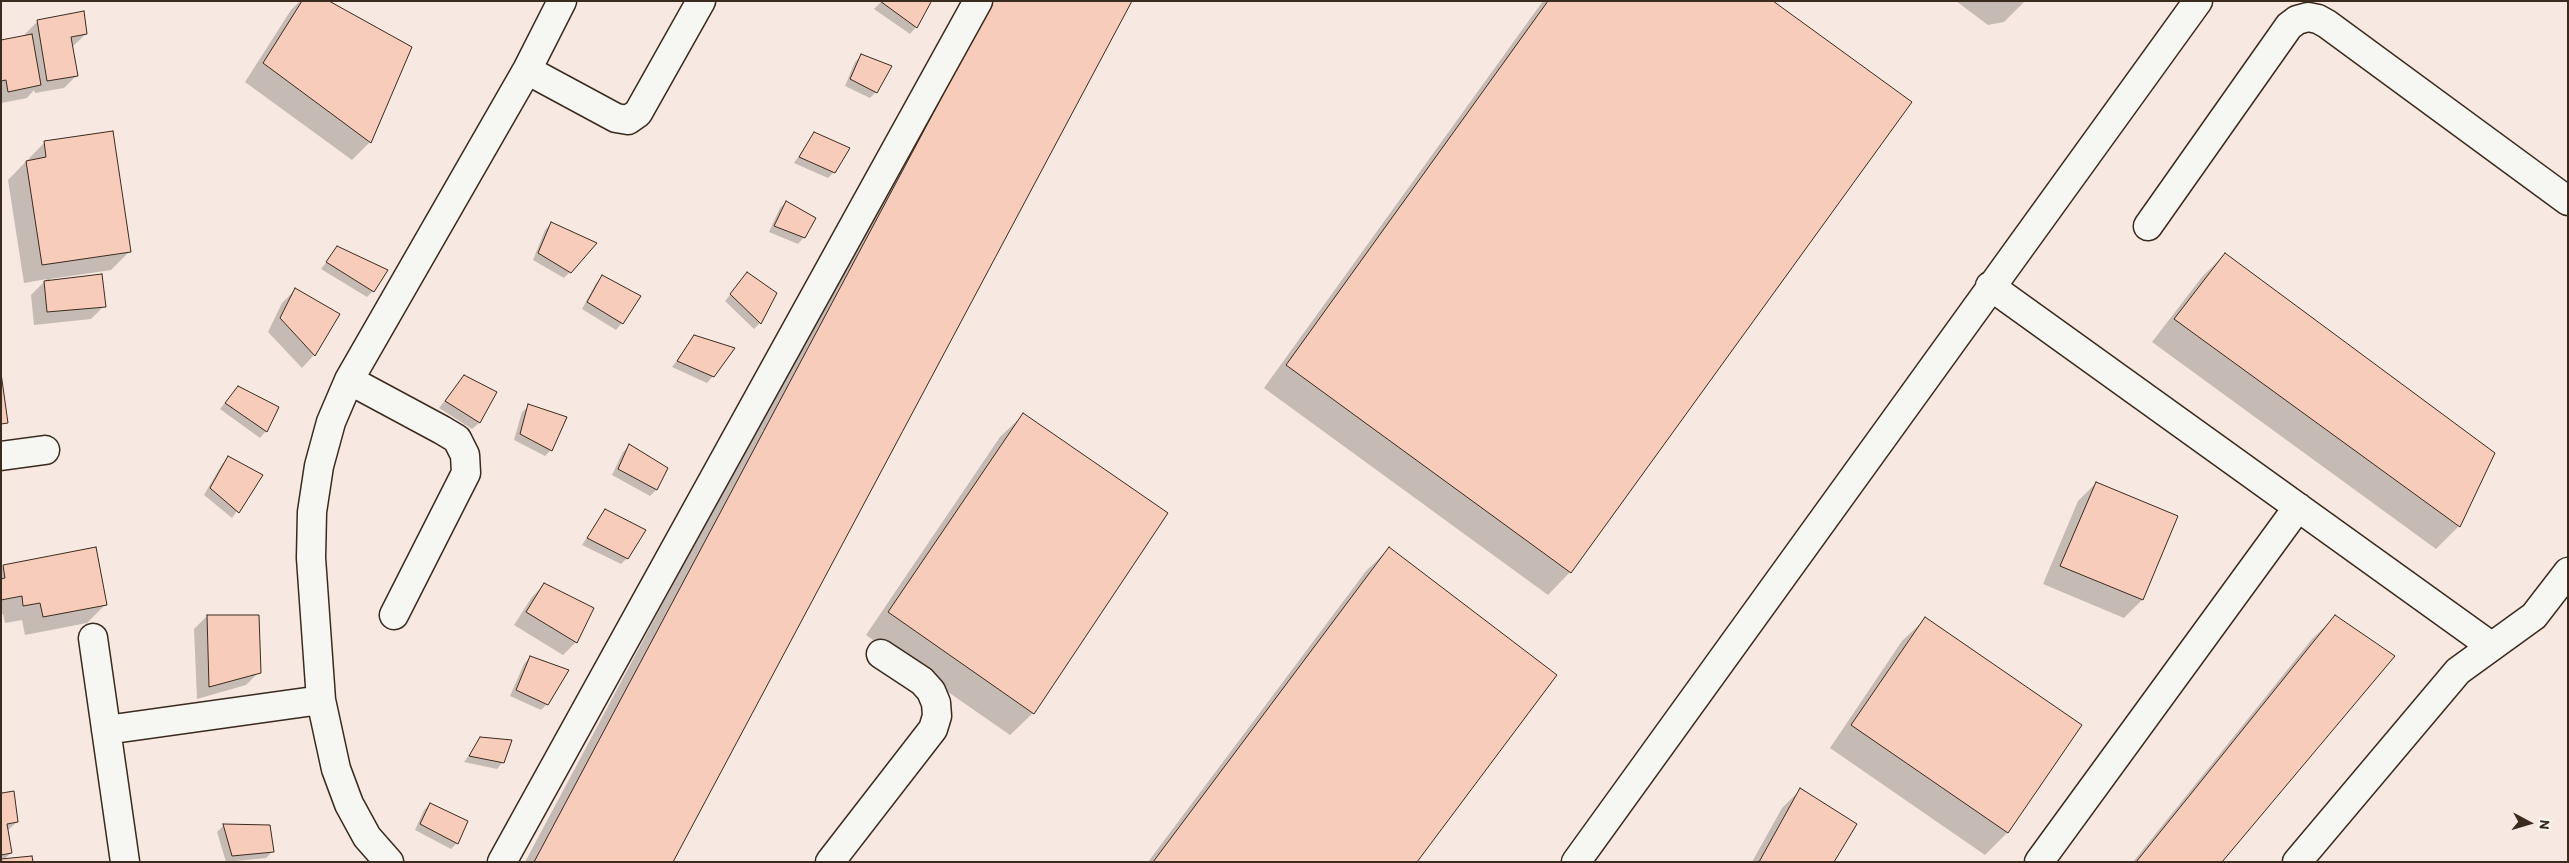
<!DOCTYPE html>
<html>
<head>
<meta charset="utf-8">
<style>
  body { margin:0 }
  #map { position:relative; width:2569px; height:863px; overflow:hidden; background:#f7e9e1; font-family:Itim,sans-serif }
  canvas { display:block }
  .frame { position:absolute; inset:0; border:2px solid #3b2a1e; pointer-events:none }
  .north { position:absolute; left:2504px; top:798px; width:50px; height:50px; -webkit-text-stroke:4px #f6f6f2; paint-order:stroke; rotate:96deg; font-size:14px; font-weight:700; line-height:20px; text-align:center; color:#3b2a1e }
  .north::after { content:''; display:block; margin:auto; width:18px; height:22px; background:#3b2a1e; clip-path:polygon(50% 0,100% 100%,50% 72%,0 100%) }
</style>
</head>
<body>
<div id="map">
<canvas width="2569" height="863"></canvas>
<div class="frame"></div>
<div class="north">N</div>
</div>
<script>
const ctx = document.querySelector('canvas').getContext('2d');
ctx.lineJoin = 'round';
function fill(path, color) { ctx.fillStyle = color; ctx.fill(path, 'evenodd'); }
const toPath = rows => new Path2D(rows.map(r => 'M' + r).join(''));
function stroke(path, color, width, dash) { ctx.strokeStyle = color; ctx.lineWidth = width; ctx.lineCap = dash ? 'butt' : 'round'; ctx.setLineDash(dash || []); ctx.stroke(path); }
fill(toPath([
  [300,1,326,1,370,142,352,160,245,82,291,10],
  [882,1,930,2,916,27,910,34,874,9],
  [984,1,1130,1,672,862,525,862],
  [1543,1,1771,1,1570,572,1548,595,1264,388],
  [1956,1,2025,1,2004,22,1988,25],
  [38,21,86,34,72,47,77,75,64,88,35,93,34,90,27,98,1,103,1,41,25,37,25,34],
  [861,56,876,92,870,98,845,86,855,62],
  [815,133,834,172,828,178,794,163],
  [45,142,129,252,111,270,50,279,50,281,104,306,91,319,34,325,31,295,47,279,24,283,8,180],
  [786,202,804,237,798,244,769,232,780,208],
  [551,224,570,272,564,278,533,260,545,230],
  [337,248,373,291,367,297,321,269],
  [2225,254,2459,526,2436,549,2152,342,2202,277],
  [747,274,760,323,754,329,725,301],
  [602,277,622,323,616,330,582,309,596,283],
  [295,290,338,315,314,355,302,368,268,332,282,303],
  [695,336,713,376,707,383,672,367],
  [464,376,495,392,479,423,472,429,439,408],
  [232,394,266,431,260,438,220,409],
  [529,406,551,450,545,456,514,440,522,412],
  [1023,415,1033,713,1010,735,866,635,1000,437],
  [629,446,666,468,656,490,650,496,612,475,623,452],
  [228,458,262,475,232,518,204,495,222,464],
  [2096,483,2176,516,2142,600,2124,618,2043,584,2078,501],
  [605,511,627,558,621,564,582,545],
  [1389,549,1416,862,1148,862,1366,571],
  [3,567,106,604,87,623,25,635,22,620,5,623,3,614,1,614,1,569],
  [545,584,592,609,576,642,563,655,514,625,532,597],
  [207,616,259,672,246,685,197,699,194,629],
  [2335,617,2220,862,2133,862,2312,639],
  [1925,619,2080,725,2007,833,1985,855,1830,748,1902,641],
  [530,657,547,704,541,710,510,696,524,664],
  [481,738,503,762,497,769,464,762],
  [1800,790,1833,862,1752,862,1782,808],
  [1,794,17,822,7,831,11,853,1,862],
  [430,804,457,843,451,849,415,830,424,810],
  [223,826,269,826,273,851,266,858,226,862,217,832]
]), '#0003');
const building = toPath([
  [302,1,329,1,412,47,371,143,263,63,302,1],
  [880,1,930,1,931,2,917,28,880,1],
  [993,1,1132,1,673,862,534,862,993,1],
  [1548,1,1773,1,1912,102,1571,573,1286,365,1548,1],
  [84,11,87,34,71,37,78,76,47,81,37,20,84,11],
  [32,34,41,85,8,92,6,80,1,81,1,40,32,34],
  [861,54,892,66,877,93,850,79,861,54],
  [113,131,131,252,42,265,26,161,46,157,44,141,113,131],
  [814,132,850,148,835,173,799,157,814,132],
  [786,201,816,218,805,238,774,226,786,201],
  [551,222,597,243,571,273,538,253,551,222],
  [337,246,388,270,374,292,326,262,337,246],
  [2225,253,2495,453,2460,527,2174,319,2225,253],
  [747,272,777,293,761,324,730,294,747,272],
  [102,274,106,307,47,312,44,281,102,274],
  [602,275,641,296,623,324,587,302,602,275],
  [295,288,340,314,315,356,280,318,295,288],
  [694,335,735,348,714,377,677,361,694,335],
  [1,373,8,423,1,424,1,373],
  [464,375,497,392,480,423,445,401,464,375],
  [238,386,279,407,267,432,225,403,238,386],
  [528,404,567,417,552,451,520,434,528,404],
  [1023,413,1168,513,1034,714,888,612,1023,413],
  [629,444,668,468,657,490,618,469,629,444],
  [228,456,263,475,239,513,210,488,228,456],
  [2096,482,2178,516,2143,600,2060,566,2096,482],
  [605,509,646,530,628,559,587,538,605,509],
  [96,547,107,605,43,617,40,603,23,606,22,596,1,600,1,579,5,578,3,565,96,547],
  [1389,547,1557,675,1417,862,1153,862,1389,547],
  [544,583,594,608,577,643,526,612,544,583],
  [207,615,259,615,261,673,209,687,207,615],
  [2335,615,2395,656,2222,862,2136,862,2335,615],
  [1925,617,2082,725,2008,833,1851,725,1925,617],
  [530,656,569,670,548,705,516,690,530,656],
  [480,737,512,740,504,763,469,756,480,737],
  [1800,788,1857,824,1834,862,1759,862,1800,788],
  [1,791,2,793,14,791,18,822,7,824,12,853,1,855,1,791],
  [430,803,468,821,458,844,420,824,430,803],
  [223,824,270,825,274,852,232,856,223,824],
  [32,856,33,862,1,862,1,859,32,856]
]);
fill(building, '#f8ccba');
stroke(building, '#3b2a1e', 1);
const minor = toPath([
  [527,70,616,118,628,120,638,113,701,1],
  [2148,226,2289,26,2297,20,2308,17,2318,19,2327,24,2568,201],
  [1990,286,2491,646],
  [349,380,442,430,457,439,465,455,466,473,394,615],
  [1,456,45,450],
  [93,638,125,862],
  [106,730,321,700],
  [389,862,367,837,349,804,336,769,321,700,311,558,312,512,319,466,331,422,349,380,527,70,562,1],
  [502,862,978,1],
  [830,862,933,729,937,716,936,703,931,691,922,681,881,654],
  [1576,862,2198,1],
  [2039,862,2298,507],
  [2297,862,2458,671,2534,616,2568,572]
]);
stroke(minor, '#3b2a1e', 31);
stroke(minor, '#f6f6f2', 28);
</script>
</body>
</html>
